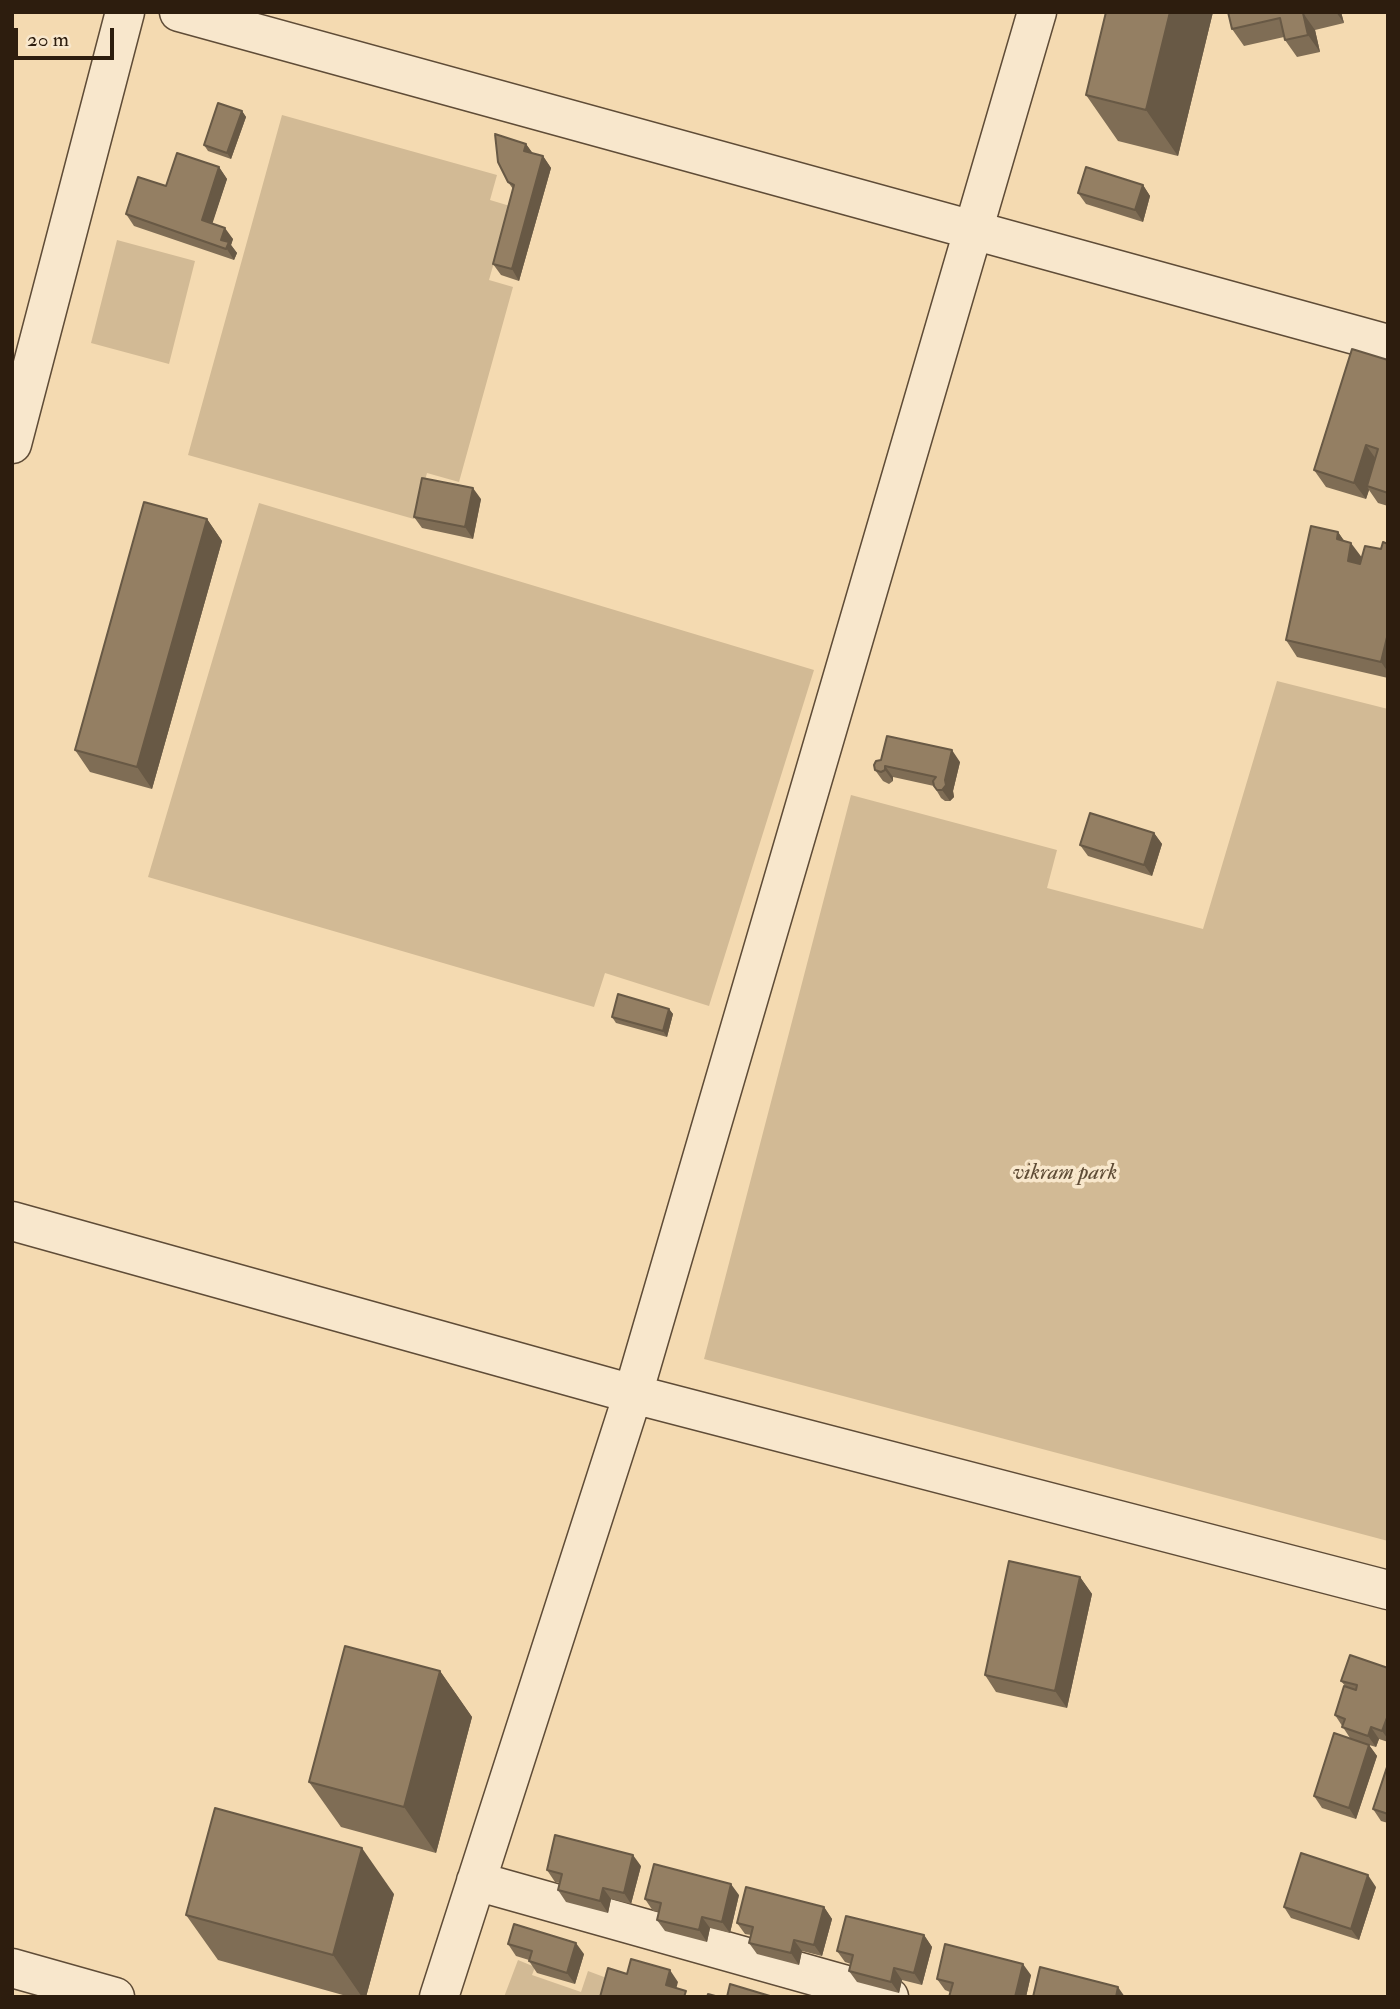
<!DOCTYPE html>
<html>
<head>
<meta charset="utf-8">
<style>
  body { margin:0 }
  #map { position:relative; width:1400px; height:2009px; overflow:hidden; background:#f4dab1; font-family:"IM FELL Double Pica",serif }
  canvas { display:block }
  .frame { position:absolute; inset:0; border:14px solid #2d1d0e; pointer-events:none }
  .scale { position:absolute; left:14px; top:28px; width:100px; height:32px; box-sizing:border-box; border:4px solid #2d1d0e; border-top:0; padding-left:9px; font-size:21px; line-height:24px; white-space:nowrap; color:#2d1d0e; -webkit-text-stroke:5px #f8e7cc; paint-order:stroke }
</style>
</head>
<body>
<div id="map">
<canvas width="1400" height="2009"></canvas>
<div class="frame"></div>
<div class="scale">20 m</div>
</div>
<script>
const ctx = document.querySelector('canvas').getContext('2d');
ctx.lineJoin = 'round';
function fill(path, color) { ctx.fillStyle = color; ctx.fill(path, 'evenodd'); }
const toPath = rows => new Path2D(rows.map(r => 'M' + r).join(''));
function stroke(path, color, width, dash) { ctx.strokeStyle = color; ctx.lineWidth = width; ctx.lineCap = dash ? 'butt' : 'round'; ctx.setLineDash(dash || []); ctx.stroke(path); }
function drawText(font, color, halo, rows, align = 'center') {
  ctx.font = font + ' "IM FELL Double Pica",serif'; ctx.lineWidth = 7; ctx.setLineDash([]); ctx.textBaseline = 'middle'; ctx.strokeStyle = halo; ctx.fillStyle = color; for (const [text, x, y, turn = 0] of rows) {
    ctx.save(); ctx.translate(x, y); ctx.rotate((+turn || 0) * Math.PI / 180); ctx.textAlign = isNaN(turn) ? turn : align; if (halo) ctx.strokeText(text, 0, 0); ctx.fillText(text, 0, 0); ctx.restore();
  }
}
fill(toPath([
  [282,115,497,175,490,200,510,206,489,280,513,287,459,482,427,473,414,519,188,455],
  [117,240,195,261,169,364,91,343],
  [259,503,814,670,709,1006,605,973,594,1007,148,877],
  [1277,681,1388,709,1388,1541,704,1359,851,795,1057,850,1047,888,1203,929],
  [518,1960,535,1967,532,1975,581,1992,588,1971,612,1980,606,1997,504,1997]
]), '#d2ba95');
const minor = toPath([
  [179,12,1388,344],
  [12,444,125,12],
  [12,1221,633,1394,1388,1590],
  [476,1881,889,1997],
  [12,1968,115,1997],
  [439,1997,633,1394,1037,12]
]);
stroke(minor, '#5f4c37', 41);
stroke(minor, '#f8e7cc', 38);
fill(toPath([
  [1106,12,1213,12,1178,156,1118,141,1086,95],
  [1228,12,1341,12,1344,23,1315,30,1320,52,1297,57,1285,40,1284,37,1244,46,1232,29],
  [242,111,246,117,231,159,208,151,204,145],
  [526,144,533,154,543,156,551,168,519,281,501,275,493,264,513,189,508,182],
  [219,167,227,179,212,223,233,239,231,245,237,253,234,260,134,226,126,214,166,186],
  [1143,185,1150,196,1143,222,1086,204,1078,193],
  [1388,360,1388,506,1378,503,1369,490,1366,499,1326,487,1314,470],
  [481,499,473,539,422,528,414,517],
  [207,519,222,541,152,789,90,772,75,750],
  [1338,532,1344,541,1362,558,1381,549,1388,544,1388,678,1297,657,1286,640],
  [960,762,953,791,954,797,950,801,945,801,941,798,934,786,893,777,893,781,889,784,883,781,875,770,874,765],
  [1154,833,1162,844,1152,876,1088,856,1080,845],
  [669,1009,673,1014,667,1037,616,1023,612,1017],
  [1080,1577,1092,1594,1067,1708,996,1692,985,1675],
  [1388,1668,1388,1742,1379,1739,1376,1747,1369,1745,1377,1756,1356,1819,1322,1808,1314,1796,1350,1738,1335,1715,1346,1687,1341,1681],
  [440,1671,472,1717,436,1853,341,1827,309,1782],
  [1388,1764,1388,1823,1381,1821,1373,1809],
  [641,1866,631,1904,611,1899,608,1913,566,1902,558,1890,560,1883,555,1882,547,1870],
  [1376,1887,1359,1940,1291,1918,1284,1907],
  [394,1894,366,1997,350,1997,218,1960,186,1915],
  [739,1895,730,1933,710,1928,707,1942,665,1931,657,1920,659,1912,653,1911,645,1899],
  [824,1907,832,1919,822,1956,802,1951,799,1965,757,1954,749,1943,751,1935,745,1934,737,1923],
  [924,1935,932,1947,922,1985,902,1980,899,1993,857,1982,849,1971,851,1964,845,1962,837,1951],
  [508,1944,584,1954,575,1984,537,1973,529,1961,529,1960,516,1956],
  [1031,1975,1026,1997,949,1997,950,1992,945,1990,937,1979]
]), '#7f6d55');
fill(toPath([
  [1170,12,1213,12,1178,156,1146,110],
  [1336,12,1341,12,1344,23],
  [1303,13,1315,30,1320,52,1308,35],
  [242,111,246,117,231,159,227,153],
  [526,144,534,155,524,151],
  [543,156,551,168,519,281,512,269],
  [219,167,227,179,210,231,202,220],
  [1143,185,1150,196,1143,222,1135,210],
  [225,228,233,239,231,245,237,253,234,260,221,240],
  [1366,445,1378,462,1367,486,1369,490,1366,499,1354,483],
  [473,488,481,499,473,539,465,527],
  [207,519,222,541,152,789,137,767],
  [1338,532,1350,549,1337,539],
  [1351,543,1363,559,1359,578,1348,561],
  [1388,633,1388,672,1381,662],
  [952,750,960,762,953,791,954,797,950,801,942,790],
  [885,766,893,777,893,781,885,770],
  [1154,833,1162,844,1152,876,1144,865],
  [669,1009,673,1014,667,1037,663,1031],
  [1080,1577,1092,1594,1067,1708,1055,1691],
  [440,1671,472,1717,436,1853,404,1807],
  [1388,1715,1388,1739,1382,1731],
  [1371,1727,1379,1739,1376,1747,1368,1736],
  [1369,1745,1377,1756,1356,1819,1349,1808],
  [362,1848,394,1894,366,1997,362,1997,333,1955],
  [633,1855,641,1866,631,1904,624,1893],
  [1368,1875,1376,1887,1359,1940,1351,1929],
  [731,1884,739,1895,730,1933,722,1922],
  [603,1888,611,1899,608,1913,600,1901],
  [824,1907,832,1919,822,1956,814,1945],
  [702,1917,710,1928,707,1942,699,1930],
  [924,1935,932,1947,922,1985,914,1973],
  [794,1940,802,1951,799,1965,791,1953],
  [576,1943,584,1954,575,1984,567,1973],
  [1023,1964,1031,1975,1026,1997,1015,1997],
  [894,1968,902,1980,899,1993,891,1982],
  [670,1970,678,1982,674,1997,666,1985],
  [1118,1987,1125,1997,1116,1997]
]), '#685945');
const building = toPath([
  [1106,12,1170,12,1146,110,1086,95,1106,12],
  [1228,12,1307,12,1303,13,1308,35,1285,40,1280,18,1232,29,1228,12],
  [218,103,242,111,227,153,204,145,218,103],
  [495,134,526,144,524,151,543,156,512,269,493,264,514,185,508,182,498,162,495,134],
  [177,153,219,167,202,220,225,228,221,240,229,242,226,249,126,214,138,177,166,186,177,153],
  [1086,167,1143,185,1135,210,1078,193,1086,167],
  [1352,349,1388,360,1388,493,1367,486,1378,449,1366,445,1354,483,1314,470,1352,349],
  [422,478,473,488,465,527,414,517,422,478],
  [144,502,207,519,137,767,75,750,144,502],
  [1311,526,1338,532,1337,539,1351,543,1348,561,1360,564,1365,546,1381,549,1383,542,1388,544,1388,633,1381,662,1286,640,1311,526],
  [887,736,952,750,945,780,946,785,942,790,937,790,934,786,933,781,936,777,885,766,885,770,881,772,875,770,874,765,876,761,881,760,887,736],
  [1090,813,1154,833,1144,865,1080,845,1090,813],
  [618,994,669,1009,663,1031,612,1017,618,994],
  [1009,1561,1080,1577,1055,1691,985,1675,1009,1561],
  [345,1646,440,1671,404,1807,309,1782,345,1646],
  [1350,1655,1388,1668,1388,1715,1382,1731,1371,1727,1368,1736,1342,1727,1345,1719,1335,1715,1344,1686,1356,1690,1357,1685,1341,1681,1350,1655],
  [1334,1733,1369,1745,1349,1808,1314,1796,1334,1733],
  [1388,1764,1388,1814,1373,1809,1388,1764],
  [215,1808,362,1848,333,1955,186,1915,215,1808],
  [555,1835,633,1855,624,1893,603,1888,600,1901,558,1890,562,1874,547,1870,555,1835],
  [1301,1853,1368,1875,1351,1929,1284,1907,1301,1853],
  [654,1864,731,1884,722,1922,702,1917,699,1930,657,1920,661,1903,645,1899,654,1864],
  [746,1887,824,1907,814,1945,794,1940,791,1953,749,1943,753,1927,737,1923,746,1887],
  [846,1916,924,1935,914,1973,894,1968,891,1982,849,1971,853,1955,837,1951,846,1916],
  [514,1924,576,1943,567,1973,529,1961,532,1951,508,1944,514,1924],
  [945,1944,1023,1964,1015,1997,949,1997,953,1983,937,1979,945,1944],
  [631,1959,670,1970,666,1985,686,1991,684,1997,600,1997,608,1968,627,1974,631,1959],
  [1040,1967,1118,1987,1116,1997,1033,1997,1040,1967],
  [730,1984,770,1996,770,1997,727,1997,730,1984],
  [708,1994,719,1997,707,1997,708,1994]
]);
fill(building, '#947f63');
stroke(building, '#685945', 2);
drawText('italic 23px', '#5f4c36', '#f8e7cc', [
  ["vikram park",1065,1174]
]);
</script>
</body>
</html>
